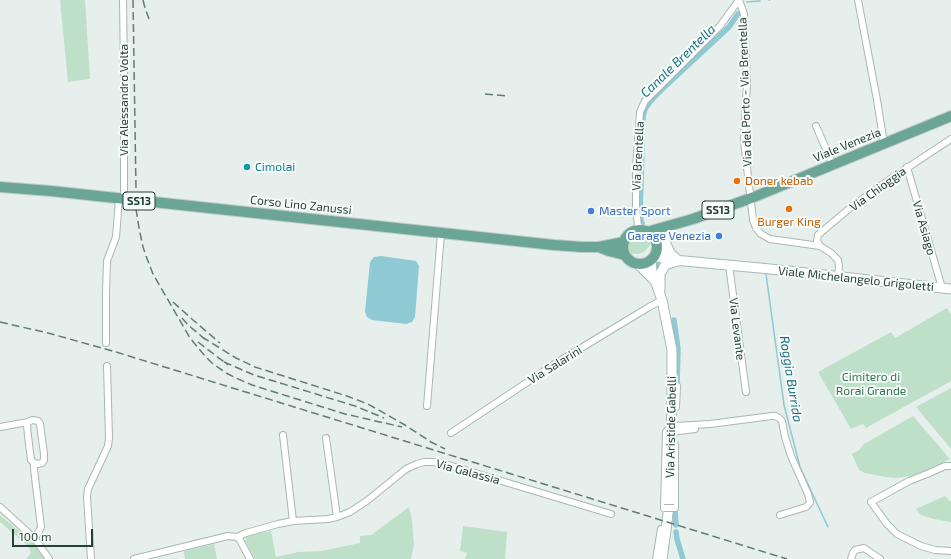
<!DOCTYPE html>
<html>
<head>
<meta charset="utf-8">
<style>
  body { margin:0 }
  #map { position:relative; width:951px; height:559px; overflow:hidden; background:#e6efeb; font-family:"Exo 2",sans-serif }
  canvas { display:block }
  .scale { position:absolute; left:12px; top:529px; width:81px; height:18px; box-sizing:border-box; border:2px solid #24423a; border-top:0; padding-left:5px; font-size:12px; line-height:14px; white-space:nowrap; color:#24423a; -webkit-text-stroke:3px #f7fbf9; paint-order:stroke }
</style>
</head>
<body>
<div id="map">
<canvas width="951" height="559"></canvas>
<div class="scale">100 m</div>
</div>
<script>
const ctx = document.querySelector('canvas').getContext('2d');
ctx.lineJoin = 'round';
function fill(path, color) { ctx.fillStyle = color; ctx.fill(path, 'evenodd'); }
const toPath = rows => new Path2D(rows.map(r => 'M' + r).join(''));
function stroke(path, color, width, dash) { ctx.strokeStyle = color; ctx.lineWidth = width; ctx.lineCap = dash ? 'butt' : 'round'; ctx.setLineDash(dash || []); ctx.stroke(path); }
function drawText(font, color, halo, rows, align = 'center') {
  ctx.font = font + ' "Exo 2",sans-serif'; ctx.lineWidth = 4; ctx.setLineDash([]); ctx.textBaseline = 'middle'; ctx.strokeStyle = halo; ctx.fillStyle = color; for (const [text, x, y, turn = 0] of rows) {
    ctx.save(); ctx.translate(x, y); ctx.rotate((+turn || 0) * Math.PI / 180); ctx.textAlign = isNaN(turn) ? turn : align; if (halo) ctx.strokeText(text, 0, 0); ctx.fillText(text, 0, 0); ctx.restore();
  }
}
fill(toPath([
  [60,0,85,0,90,79,68,82],
  [640,235,645,237,649,241,651,244,644,252,639,254,629,254,627,249,628,244,629,240,633,237],
  [947,308,951,315,951,381,866,428,863,424,851,429,818,372,891,332,895,338],
  [951,388,951,449,916,407],
  [913,416,950,459,925,471,910,476,896,478,886,477,865,473,859,470,852,454,859,450,864,444],
  [945,496,951,502,951,522,934,519,921,515,916,509],
  [409,507,412,520,414,545,411,559,255,559,245,541,247,536,271,531,276,557,298,552,322,551,360,543,360,536,371,535],
  [0,515,34,544,43,556,44,559,26,559,31,553,28,546,0,522],
  [463,526,507,532,505,558,506,559,465,559,467,553,460,551],
  [214,544,217,559,185,559,184,551]
]), '#bfe0c8');
fill(toPath([
  [381,256,416,261,419,266,415,317,412,322,406,324,372,320,367,317,365,312,370,262,374,257]
]), '#8ec9d4');
stroke(toPath([
  [769,0,770,0],
  [747,2,760,1],
  [766,274,784,405,800,467,828,527]
]), '#8ec9d4', 1.5);
stroke(toPath([
  [642,224,640,216,643,116,645,109,650,102,659,92,729,27,738,14],
  [656,263,658,266],
  [674,320,678,349,677,383],
  [675,512,676,525],
  [676,532,677,539,683,559]
]), '#8ec9d4', 5.5);
const street = toPath([
  [123,0,124,71,124,200],
  [739,0,744,14,747,83,744,141,753,220,756,228,761,234,770,239,820,246,831,253,838,260,839,266,838,277],
  [858,0,877,100,884,144],
  [816,126,833,165],
  [907,167,942,288],
  [640,230,638,226,636,208,636,167,640,112,645,101,720,26,739,0],
  [820,246,817,241,818,235,825,229,850,208,892,178,951,139],
  [729,265,746,392],
  [106,343,106,293,107,261,116,237,119,199],
  [672,386,677,386,676,407],
  [427,406,441,233],
  [675,426,710,424,772,416,775,416,779,418,782,421,785,437,791,456,808,494,810,502,809,504,806,507,780,515],
  [0,427,28,422],
  [671,432,695,429],
  [451,433,553,365,649,307,662,300],
  [283,435,293,521],
  [326,438,337,517],
  [34,463,38,464,42,463,44,460,44,454,40,424,38,421,32,420,28,422,27,425,28,436,31,460,34,463,34,469,41,527,35,539],
  [951,466,945,466,927,474,909,481,871,502,887,524,897,534,921,546,935,550,951,551],
  [0,507,35,539,49,559],
  [664,508,666,432,671,426],
  [674,508,675,508,675,445],
  [237,537,240,540,250,559],
  [91,559,87,497,88,489,108,446,109,438,107,366],
  [134,559,228,536,237,537,246,533,278,524,293,521,328,519,337,517,350,512,368,500,406,469,417,464,424,462,432,462,442,463,611,514],
  [656,559,661,529],
  [851,559,853,553,855,550,864,548,880,559]
]);
const secondary = toPath([
  [669,229,665,235,664,239,666,244,670,253,679,261],
  [657,246,666,255,673,258],
  [654,256,674,260,770,269,951,289],
  [651,260,652,272,662,300,672,350,672,401,669,505,666,530,662,559],
  [638,264,654,280],
  [660,289,660,274,663,269,665,265,677,261]
]);
const primary = toPath([
  [0,187,51,191,554,245,582,247,599,247,624,242],
  '623 247a17 17 0 1 1 34 0a17 17 0 1 1-34 0Z',
  [647,232,693,219,754,197,951,116],
  [599,247,609,251,625,255]
]);
stroke(street, '#a8b8b2', 8);
stroke(secondary, '#a4bbb3', 11);
stroke(primary, '#c2cac8', 12);
stroke(street, '#fff', 6);
stroke(secondary, '#fff', 9);
stroke(primary, '#6aa596', 10);
stroke(toPath([
  [133,0,136,190],
  [143,0,145,8,149,19],
  [485,94,509,96],
  [136,209,139,228,143,247,146,256,153,274,190,338,205,356,212,363,226,373,236,378,252,385,345,414,402,427],
  [173,302,193,320,220,343],
  [182,318,188,325,206,340],
  [0,322,48,333,116,352,787,559],
  [202,337,236,358,255,367,347,396,368,404,405,425,431,442,445,449],
  [198,342,228,365],
  [224,362,254,375,355,406,384,418]
]), '#5f7d75', 1.5, [8, 4]);
const streetBridge = toPath([
  [664,508,674,508]
]);
stroke(streetBridge, '#a8b8b2', 8, []);
stroke(streetBridge, '#fff', 6);
for (const [x, y, r, color] of [
  [247,167,4,"#0f9aa8"],
  [737,181,4,"#e8710a"],
  [789,209,4,"#e8710a"],
  [591,211,4,"#3f7fe0"],
  [719,236,4,"#3f7fe0"]
]) { const dot = new Path2D(); dot.arc(x, y, r, 0, 2 * Math.PI); ctx.fillStyle = color; ctx.fill(dot); stroke(dot, '#f7fbf9', 1.5); }
for (const [x, y, w] of [
  [139,201,32],
  [718,210,32]
]) { const box = new Path2D(); box.roundRect(x - w / 2, y - 9, w, 18, 3); ctx.fillStyle = '#f7fbf9'; ctx.fill(box); stroke(box, '#24423a', 1); }
drawText('bold 11px', '#24423a', null, [
  ["SS13",139,201],
  ["SS13",718,210]
]);
drawText('12px', '#24423a', '#f7fbf9', [
  ["Via del Porto - Via Brentella",745,92,-92],
  ["Via Alessandro Volta",124,100,-90],
  ["Viale Venezia",847,145,-22],
  ["Via Brentella",638,156,-87],
  ["Via Chioggia",878,189,-36],
  ["Corso Lino Zanussi",301,205,6],
  ["Via Asiago",924,228,74],
  ["Viale Michelangelo Grigoletti",856,279,6],
  ["Via Levante",737,329,83],
  ["Via Salarini",555,365,-32],
  ["Via Aristide Gabelli",671,427,-89],
  ["Via Galassia",468,472,15]
]);
drawText('12px', '#0d838f', '#f7fbf9', [
  ["Cimolai",255,167]
], 'left');
drawText('12px', '#c56008', '#f7fbf9', [
  ["Doner kebab",745,181],
  ["Burger King",789,222,"center"]
], 'left');
drawText('12px', '#366cbe', '#f7fbf9', [
  ["Master Sport",599,211],
  ["Garage Venezia",711,236,"right"]
], 'left');
drawText('12px', '#2d7a4b', '#f7fbf9', [
  ["Cimitero di",871,377],
  ["Rorai Grande",871,391]
]);
drawText('italic 13px', '#1c6f80', '#f7fbf9', [
  ["Canale Brentella",678,61,-44],
  ["Roggia Burrida",791,379,81]
]);
</script>
</body>
</html>
